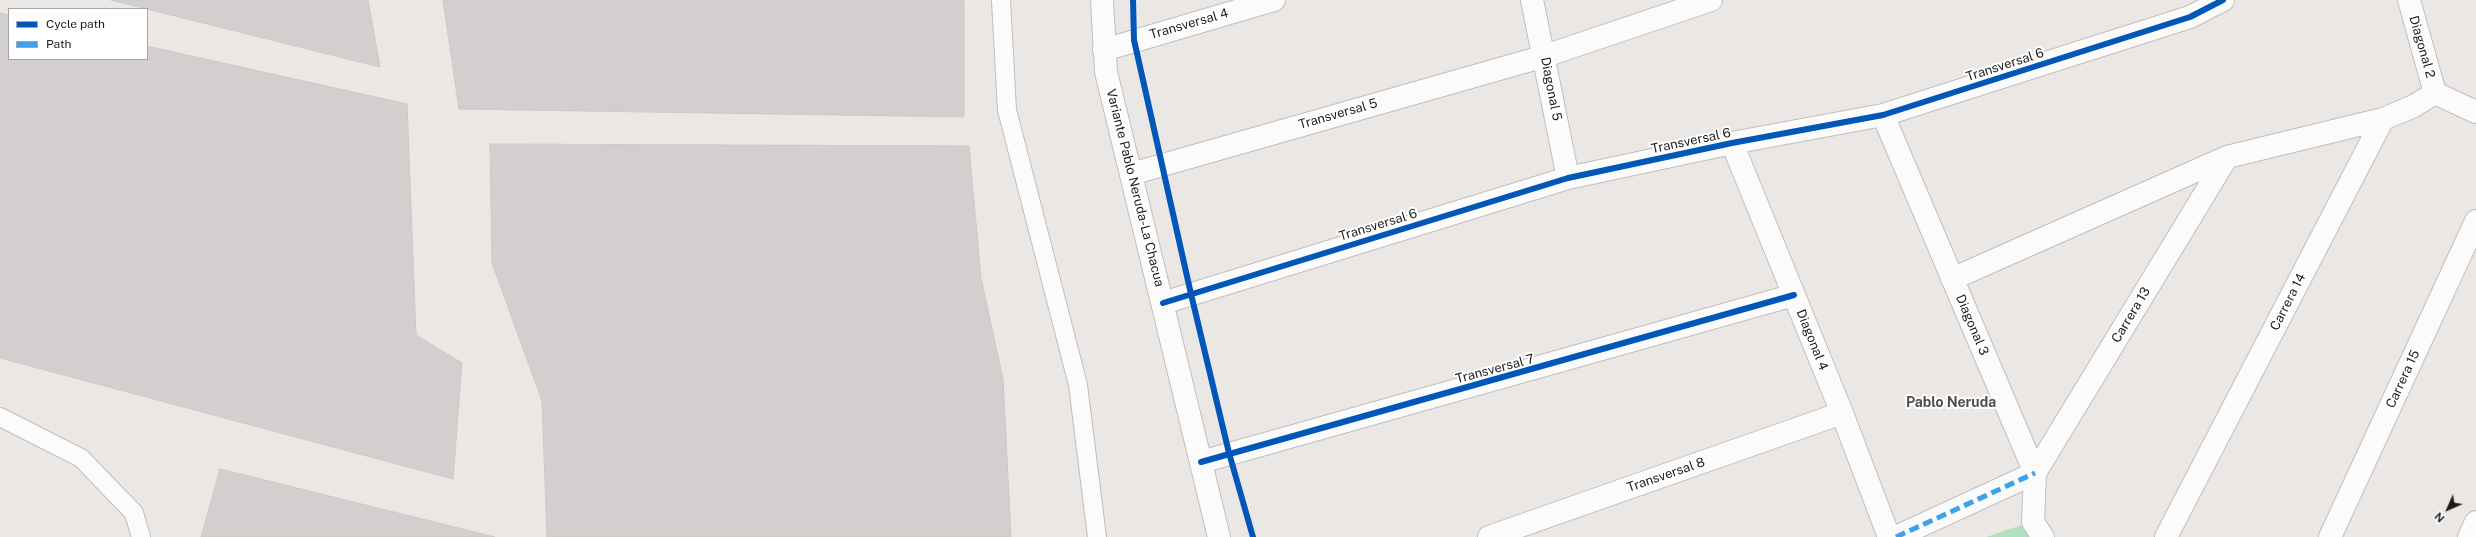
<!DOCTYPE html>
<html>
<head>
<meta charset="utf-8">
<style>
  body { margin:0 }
  #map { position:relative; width:2476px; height:537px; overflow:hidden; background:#ebe7e5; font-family:"Public Sans",sans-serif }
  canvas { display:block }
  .legend { position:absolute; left:8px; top:8px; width:140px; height:52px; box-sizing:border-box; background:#fff; border:1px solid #a4a4a4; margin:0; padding:5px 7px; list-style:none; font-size:12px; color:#1c1c1c }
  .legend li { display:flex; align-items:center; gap:8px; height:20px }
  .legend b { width:20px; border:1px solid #a4a4a4 }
  .north { position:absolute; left:2428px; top:489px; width:40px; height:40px; -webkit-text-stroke:3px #fff; paint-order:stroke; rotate:225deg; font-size:11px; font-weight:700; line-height:16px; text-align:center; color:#1c1c1c }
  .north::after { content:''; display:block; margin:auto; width:14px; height:18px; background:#1c1c1c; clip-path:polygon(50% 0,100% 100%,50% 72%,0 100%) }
</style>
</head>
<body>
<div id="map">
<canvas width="2476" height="537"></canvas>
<ul class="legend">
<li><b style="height:5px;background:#0057b8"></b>Cycle path</li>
<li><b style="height:5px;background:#3da2ea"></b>Path</li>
</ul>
<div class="north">N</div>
</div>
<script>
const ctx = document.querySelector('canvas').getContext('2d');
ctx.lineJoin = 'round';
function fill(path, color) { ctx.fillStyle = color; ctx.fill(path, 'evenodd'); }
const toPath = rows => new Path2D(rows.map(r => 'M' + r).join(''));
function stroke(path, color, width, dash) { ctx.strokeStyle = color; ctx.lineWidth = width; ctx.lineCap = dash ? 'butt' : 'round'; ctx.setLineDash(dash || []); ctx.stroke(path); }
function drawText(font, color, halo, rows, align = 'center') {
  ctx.font = font + ' "Public Sans",sans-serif'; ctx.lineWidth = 4; ctx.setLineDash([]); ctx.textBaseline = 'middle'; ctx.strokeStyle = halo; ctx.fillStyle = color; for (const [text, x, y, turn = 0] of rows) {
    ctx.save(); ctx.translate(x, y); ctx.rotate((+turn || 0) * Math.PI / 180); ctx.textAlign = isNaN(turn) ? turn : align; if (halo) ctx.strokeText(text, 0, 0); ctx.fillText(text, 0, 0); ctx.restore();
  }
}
fill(toPath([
  [2028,523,2033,537,1986,537]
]), '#b0e1be');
const building = toPath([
  [111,0,368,0,380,67,147,9,111,0],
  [443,0,964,0,964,117,459,109,443,0],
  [0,13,9,15,9,59,147,59,147,46,407,104,416,335,462,363,453,479,0,358,0,13],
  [490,144,969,146,981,278,1003,379,1011,537,547,537,542,401,492,263,490,144],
  [220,469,495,537,201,537,220,469]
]);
fill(building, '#d3cfce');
stroke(building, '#cec8c6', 1);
const service = toPath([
  [1001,0,1007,110,1078,385,1097,537],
  [0,417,81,458,134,513,141,537]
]);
const pedestrian = toPath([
  [1896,537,2035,473]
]);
const minor = toPath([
  [1532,0,1568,178],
  [2409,0,2435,93],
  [1104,50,1274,0],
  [2435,93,2476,112],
  [1883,115,2035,473,2033,522,2043,537],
  [1732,143,1842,413,1889,537],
  [1131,174,1545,56,1711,0],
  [1952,279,2227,157,2383,119],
  [1163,303,1568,178,1732,143,1883,115,2190,17,2223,0],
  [1201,462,1794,295],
  [2035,473,2227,157],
  [1489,537,1842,413],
  [2166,537,2383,119,2414,106,2435,93],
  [2330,537,2476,221],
  [2469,537,2476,522]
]);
const tertiary = toPath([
  [1102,0,1106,72,1219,537]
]);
stroke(service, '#c0bebd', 20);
stroke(pedestrian, '#c0bebd', 24);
stroke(minor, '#c0bebd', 24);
stroke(tertiary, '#c0bebd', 24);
stroke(service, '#fcfbfb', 18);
stroke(pedestrian, '#fcfbfb', 22);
stroke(minor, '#fcfbfb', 22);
stroke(tertiary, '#fcfbfb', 22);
stroke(toPath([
  [1896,537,2035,473]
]), '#3da2ea', 5, [10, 5]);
stroke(toPath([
  [1133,0,1134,40,1191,294,1229,453,1253,537],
  [1163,303,1568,178,1732,143,1883,115,2190,17,2223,0],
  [1201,462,1794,295]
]), '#0057b8', 6);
drawText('13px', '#1c1c1c', '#fff', [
  ["Transversal 4",1189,24,-16],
  ["Diagonal 2",2422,47,74],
  ["Transversal 6",2005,65,-18],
  ["Diagonal 5",1551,89,79],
  ["Transversal 5",1338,114,-16],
  ["Transversal 6",1691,141,-12],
  ["Variante Pablo Neruda-La Chacua",1135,188,76],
  ["Transversal 6",1378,225,-17],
  ["Carrera 14",2288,302,-63],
  ["Carrera 13",2131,315,-59],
  ["Diagonal 3",1972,325,67],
  ["Diagonal 4",1812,340,68],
  ["Transversal 7",1495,369,-15],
  ["Carrera 15",2403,379,-65],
  ["Transversal 8",1666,475,-19]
]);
drawText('bold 14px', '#4f4f4f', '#fff', [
  ["Pablo Neruda",1951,403]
]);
</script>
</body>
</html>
